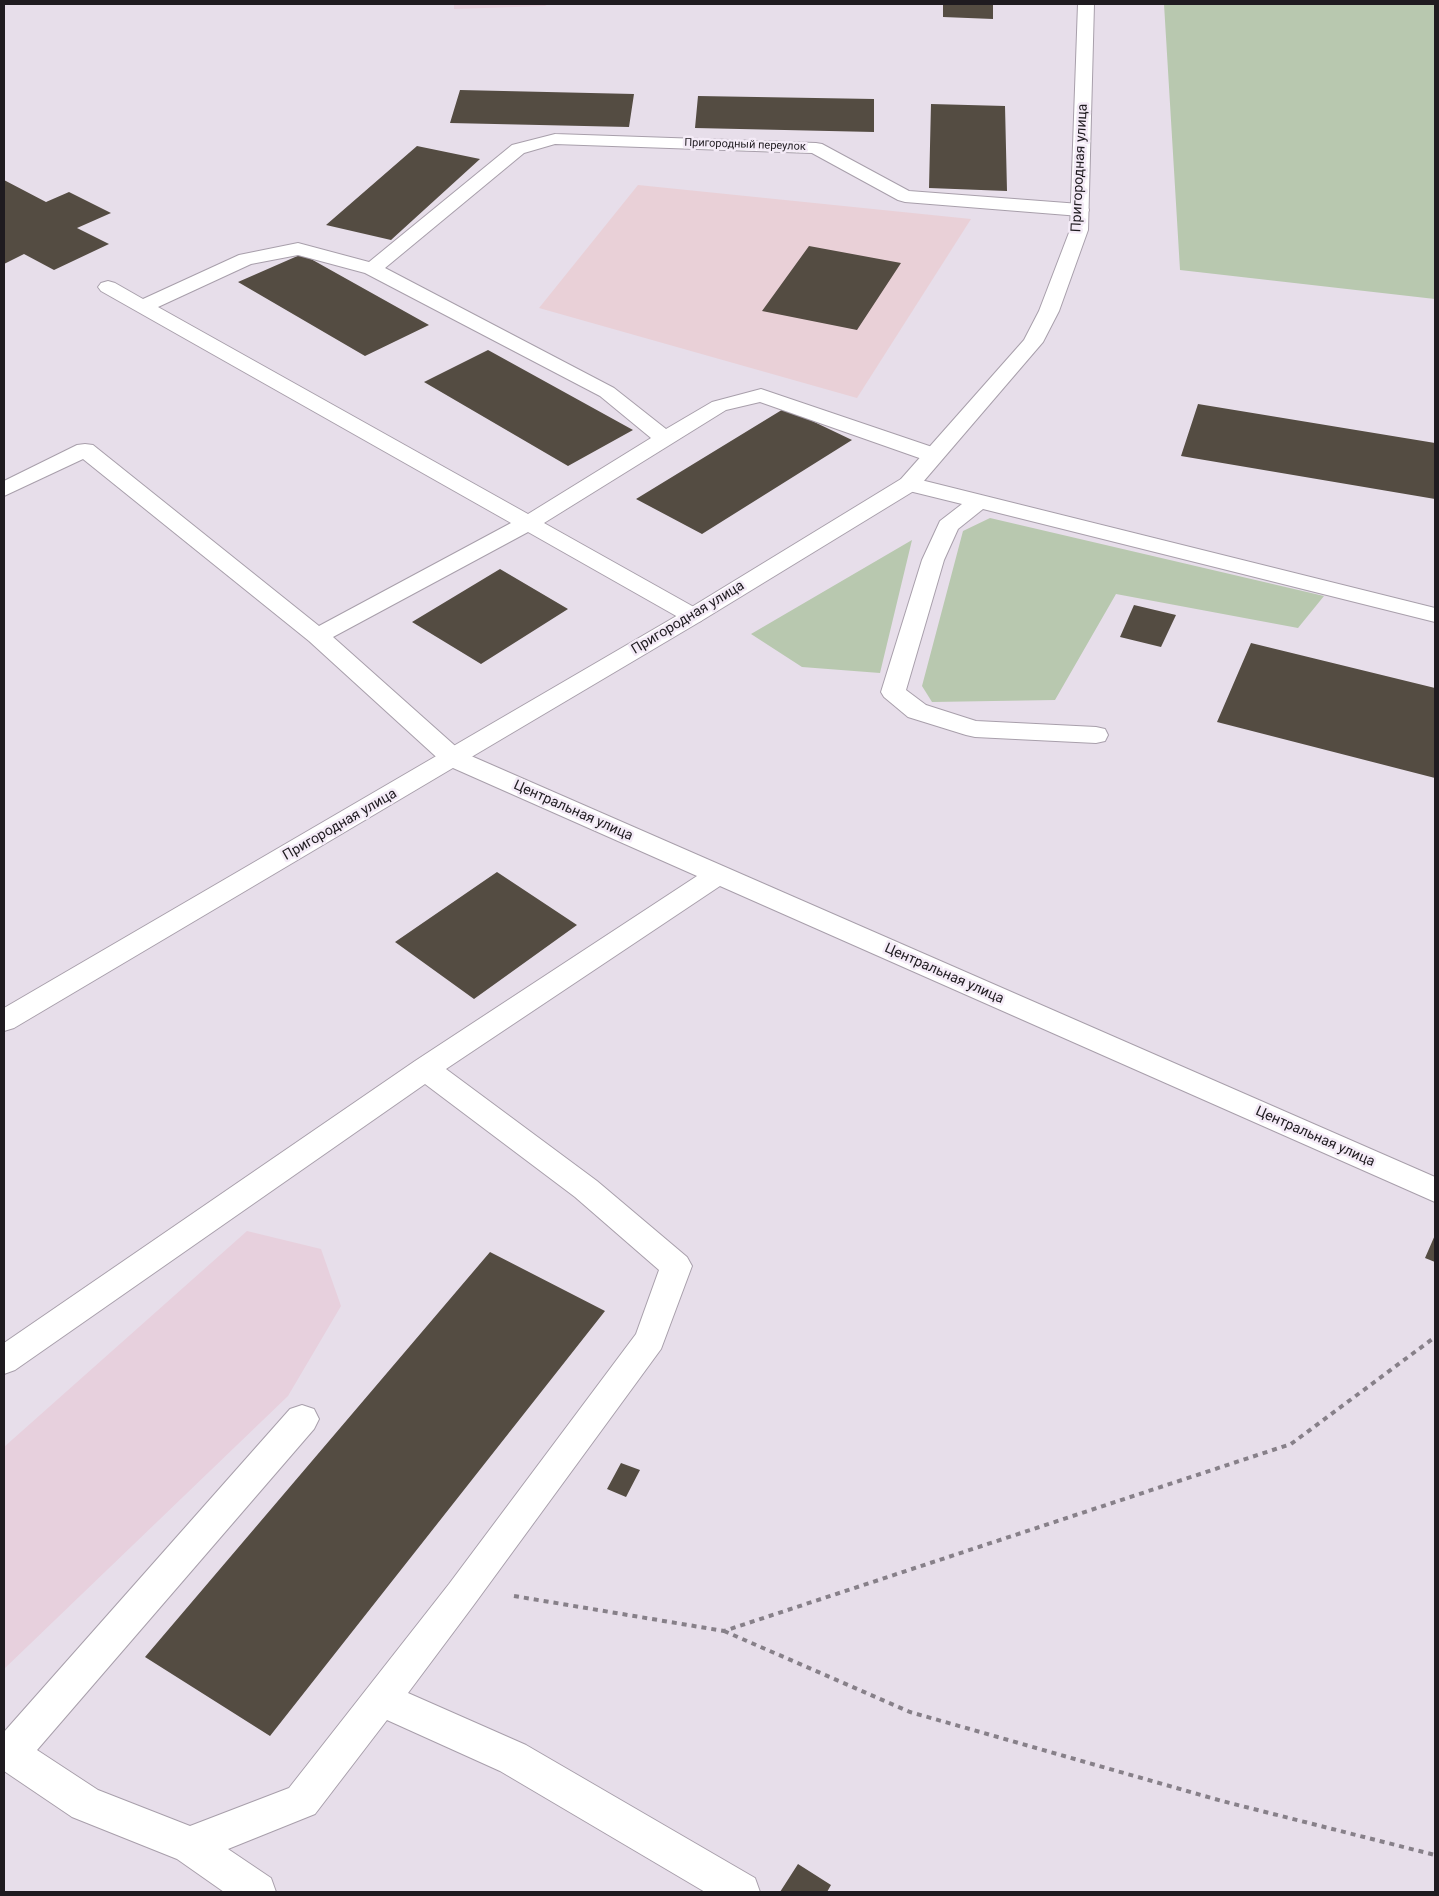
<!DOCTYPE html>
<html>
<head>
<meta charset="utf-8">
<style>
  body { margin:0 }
  #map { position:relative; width:1439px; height:1896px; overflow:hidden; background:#e7deea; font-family:Roboto,sans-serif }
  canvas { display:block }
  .frame { position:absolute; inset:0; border:5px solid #1f1b20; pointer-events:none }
</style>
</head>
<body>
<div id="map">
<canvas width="1439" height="1896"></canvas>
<div class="frame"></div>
</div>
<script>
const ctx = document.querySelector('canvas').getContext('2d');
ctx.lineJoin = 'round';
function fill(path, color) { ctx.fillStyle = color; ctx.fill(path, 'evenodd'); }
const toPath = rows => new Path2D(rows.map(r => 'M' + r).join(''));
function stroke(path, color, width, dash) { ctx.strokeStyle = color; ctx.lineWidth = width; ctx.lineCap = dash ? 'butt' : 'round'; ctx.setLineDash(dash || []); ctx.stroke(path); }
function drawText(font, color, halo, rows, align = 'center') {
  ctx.font = font + ' Roboto,sans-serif'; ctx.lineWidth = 5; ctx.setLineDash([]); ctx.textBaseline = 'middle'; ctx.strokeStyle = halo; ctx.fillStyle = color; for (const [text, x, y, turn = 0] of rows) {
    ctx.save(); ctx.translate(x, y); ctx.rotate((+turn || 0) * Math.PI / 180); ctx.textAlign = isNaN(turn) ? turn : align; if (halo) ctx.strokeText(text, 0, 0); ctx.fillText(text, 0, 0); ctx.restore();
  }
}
fill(toPath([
  [454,4,548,4,545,6,454,9],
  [247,1231,321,1249,341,1306,288,1396,4,1669,4,1447]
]), '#e7d0dd');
fill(toPath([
  [638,185,971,219,857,398,539,308]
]), '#e9d0d7');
fill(toPath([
  [1164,4,1435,4,1435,299,1180,270],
  [990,518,1324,596,1298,628,1116,594,1055,700,932,702,922,686,963,531],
  [912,540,880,673,802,667,751,634]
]), '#b8c8af');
fill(toPath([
  [943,4,993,4,993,19,943,17],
  [460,90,634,94,629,127,450,123],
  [698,96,874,99,874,132,695,128],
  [931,104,1005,106,1007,191,929,188],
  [417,146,480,159,391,240,326,225],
  [4,180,46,202,69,192,111,213,77,228,109,244,54,270,24,254,4,264],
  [809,246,901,263,857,330,762,311],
  [302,254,429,325,365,356,238,282],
  [488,350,633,430,568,466,424,382],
  [1198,404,1435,443,1435,499,1181,456],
  [785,408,852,440,702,534,636,499],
  [500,569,568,609,481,664,412,622],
  [1134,605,1176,615,1161,647,1120,637],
  [1251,643,1435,688,1435,778,1217,722],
  [497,872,577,925,474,999,395,942],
  [1435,1235,1435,1262,1425,1258],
  [490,1252,605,1311,270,1736,145,1657],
  [621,1463,640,1470,626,1497,607,1489],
  [798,1864,831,1885,827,1892,780,1892]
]), '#544c42');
const minor = toPath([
  [555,134,816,143,822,144,909,191,1080,204,1087,206,1089,210,1087,214,1080,216,905,202,898,200,812,153,555,144,524,153,385,268,614,388,666,429,712,402,761,389,941,450,944,455,941,460,933,461,925,460,760,402,726,410,544,523,701,611,705,616,701,621,693,623,685,621,528,532,333,637,462,752,1435,1177,1435,1202,720,886,446,1069,597,1181,687,1257,692,1266,661,1349,473,1606,408,1693,526,1745,755,1878,760,1892,705,1892,500,1771,387,1720,315,1814,228,1849,271,1878,276,1892,224,1892,177,1859,72,1817,4,1771,4,1732,290,1409,302,1405,314,1409,319,1419,314,1429,37,1750,98,1790,190,1826,289,1788,449,1584,636,1334,659,1270,575,1197,425,1084,15,1370,4,1374,4,1343,415,1061,697,876,444,764,309,641,83,459,4,496,4,481,77,445,85,444,93,445,319,626,511,523,101,291,98,287,101,283,108,281,115,283,143,299,239,255,298,243,369,262,512,145,555,134],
  [298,255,365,273,600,396,651,438,528,514,158,307,251,264,298,255],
  [909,477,1435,608,1435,622,983,509,958,529,944,560,906,690,926,705,976,721,1096,727,1105,729,1108,735,1105,741,1096,743,975,737,966,735,908,717,884,697,881,692,922,560,940,521,962,504,901,489,898,484,901,479,909,477]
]);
const major = toPath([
  [1078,4,1094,4,1088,230,1059,311,1043,342,917,489,701,621,14,1028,4,1031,4,1008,685,611,901,479,1024,340,1039,311,1070,230,1078,4]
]);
stroke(minor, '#a89fab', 2);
stroke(major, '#a89fab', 2);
stroke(toPath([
  [514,1596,724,1631,1291,1444,1435,1337],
  [724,1631,910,1712,1222,1801,1435,1855]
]), '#878089', 4, [5, 5]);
fill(minor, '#fff');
fill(major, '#fff');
drawText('11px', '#1f1b20', '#f4ebf7', [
  ["Пригородный переулок",745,145,2]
]);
drawText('14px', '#1f1b20', '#f4ebf7', [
  ["Пригородная улица",1080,168,-87],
  ["Пригородная улица",688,618,-31],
  ["Центральная улица",573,811,24],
  ["Пригородная улица",340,825,-30],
  ["Центральная улица",944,974,24],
  ["Центральная улица",1315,1137,24]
]);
</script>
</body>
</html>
